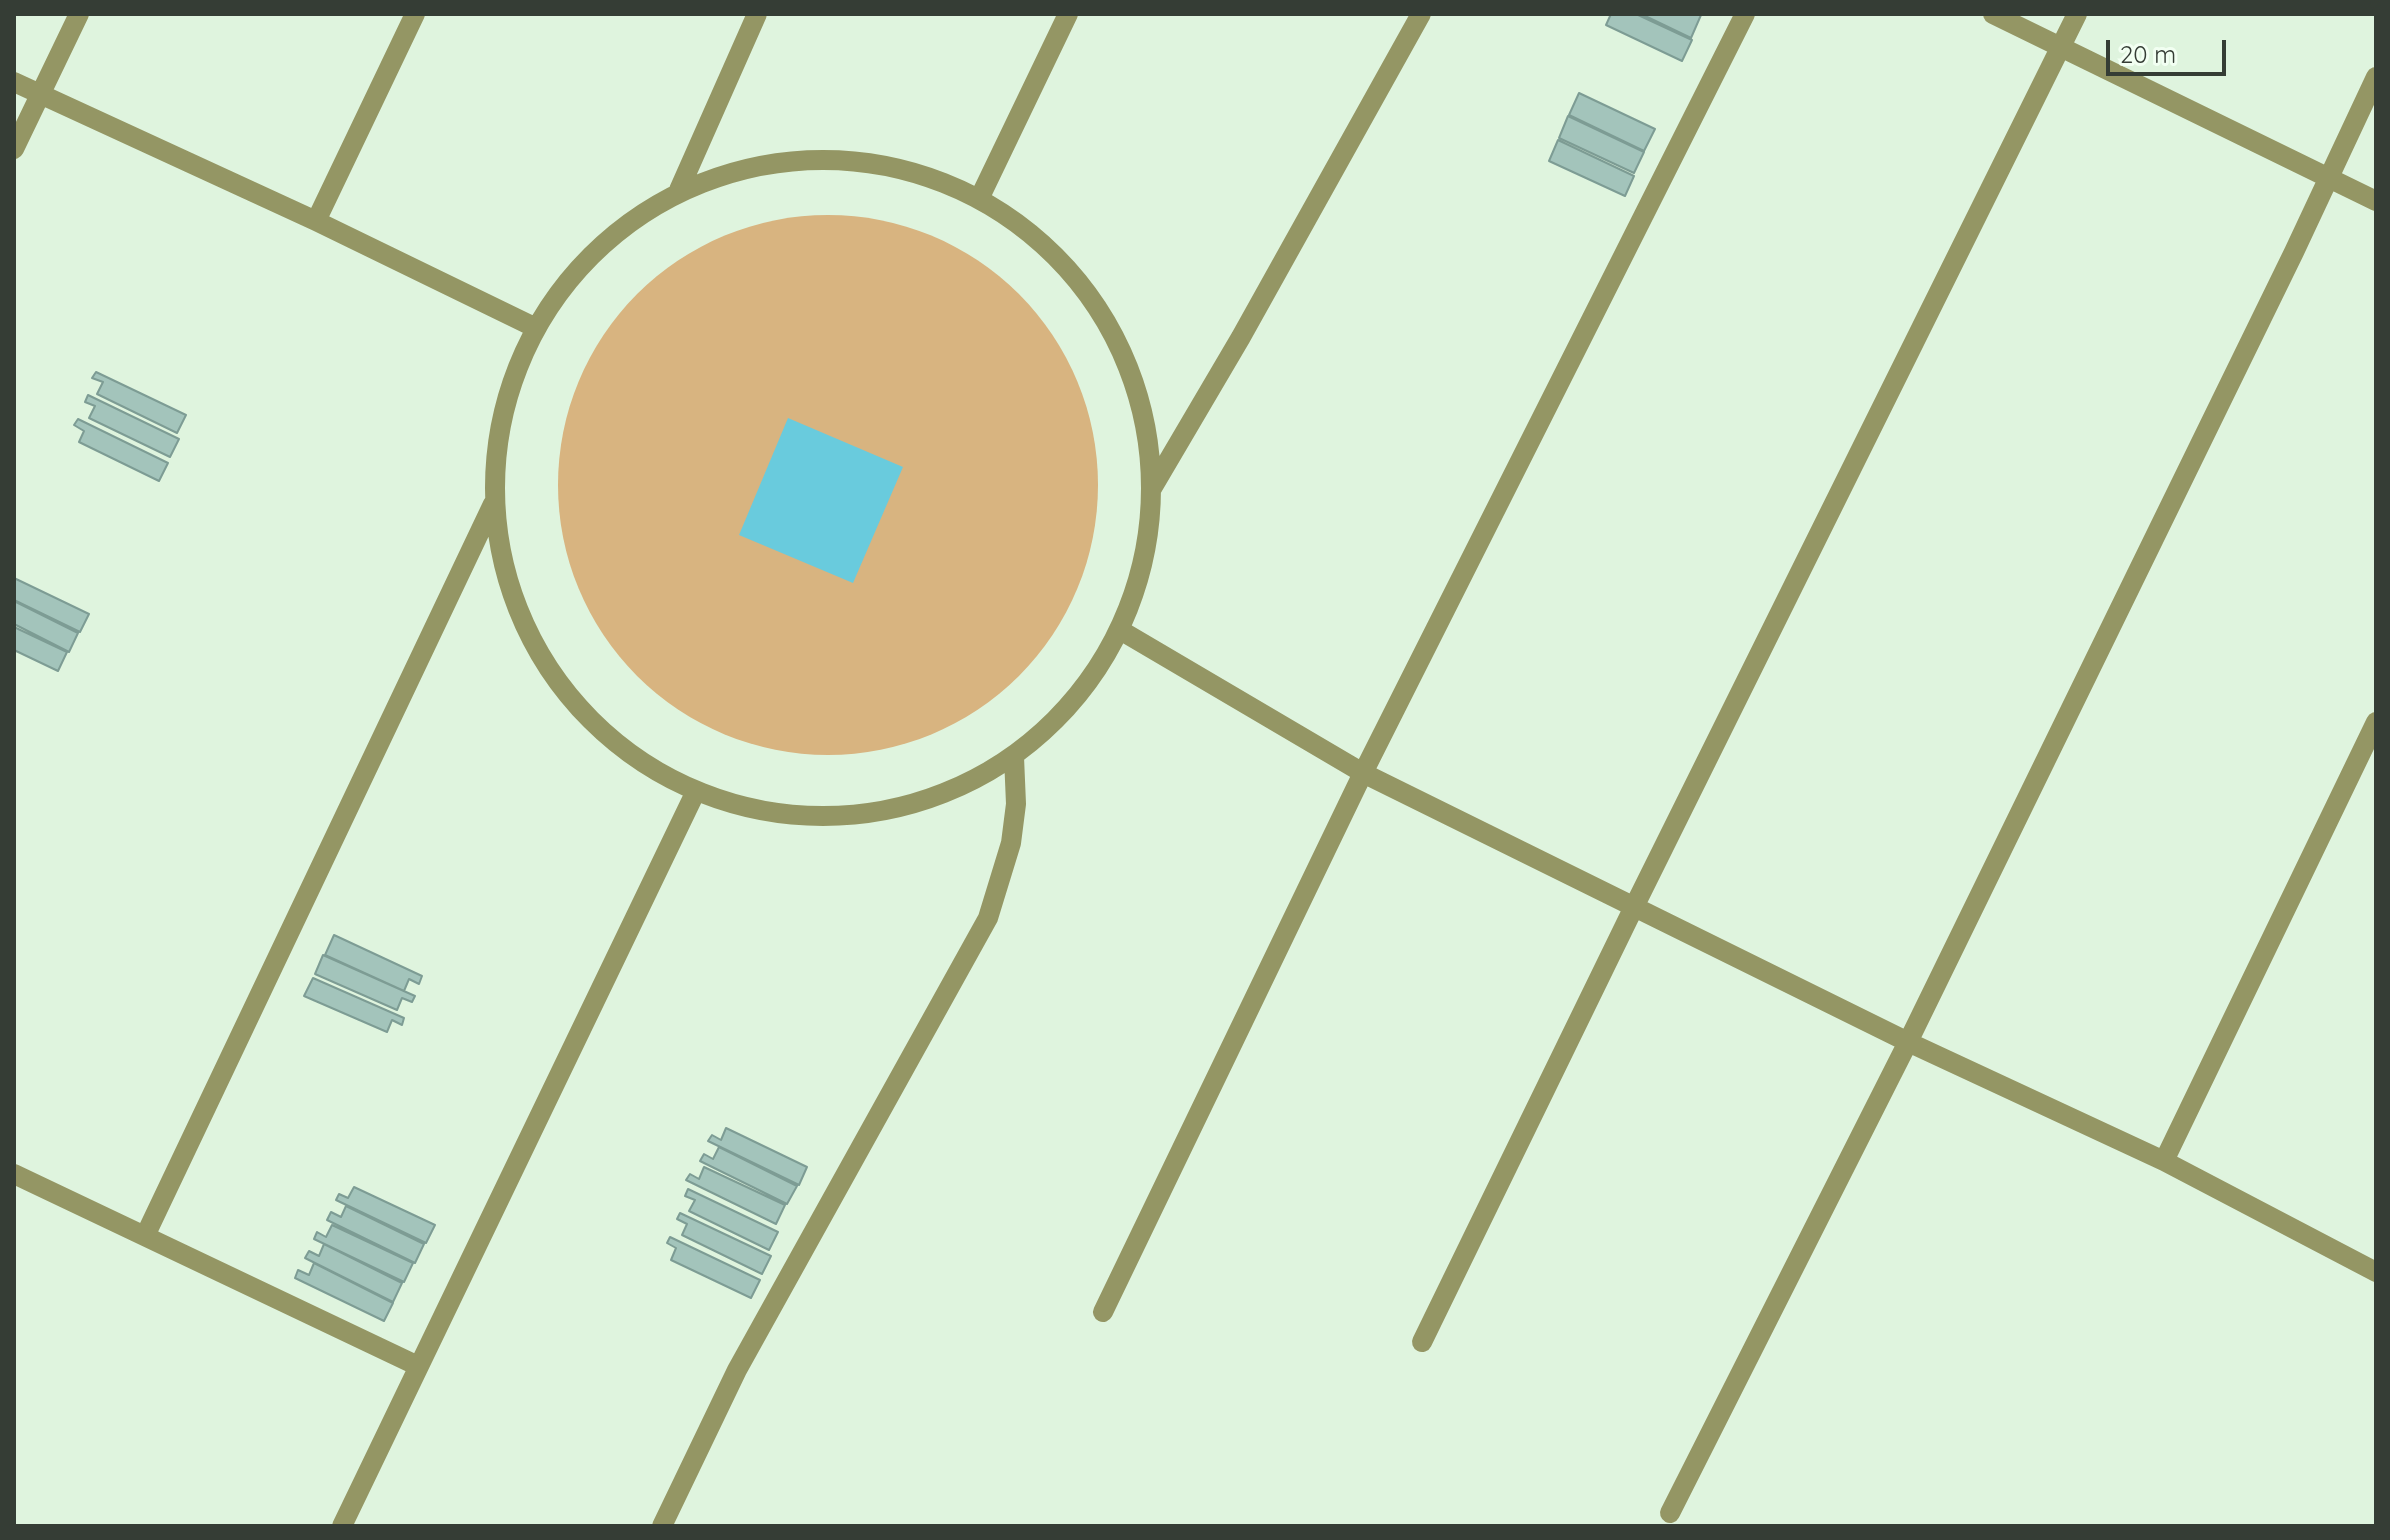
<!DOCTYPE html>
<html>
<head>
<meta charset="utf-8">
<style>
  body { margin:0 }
  #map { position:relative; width:2390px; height:1540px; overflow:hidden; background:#dff4de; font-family:Quicksand,sans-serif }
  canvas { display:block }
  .frame { position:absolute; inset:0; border:16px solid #353d35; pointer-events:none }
  .scale { position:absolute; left:2106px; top:40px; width:120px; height:36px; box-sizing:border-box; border:4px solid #353d35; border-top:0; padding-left:10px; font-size:24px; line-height:28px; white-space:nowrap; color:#353d35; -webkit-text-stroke:6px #f2fff2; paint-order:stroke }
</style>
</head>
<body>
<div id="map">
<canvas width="2390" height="1540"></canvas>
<div class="frame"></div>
<div class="scale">20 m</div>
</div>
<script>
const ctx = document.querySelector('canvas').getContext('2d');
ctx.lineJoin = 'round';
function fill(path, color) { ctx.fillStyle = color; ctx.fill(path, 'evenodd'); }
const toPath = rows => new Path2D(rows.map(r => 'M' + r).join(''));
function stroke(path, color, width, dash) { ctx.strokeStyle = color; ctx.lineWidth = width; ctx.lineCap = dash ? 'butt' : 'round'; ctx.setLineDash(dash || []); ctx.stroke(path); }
fill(toPath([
  '558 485a270 270 0 1 1 540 0a270 270 0 1 1-540 0Z'
]), '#d8b480');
fill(toPath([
  [788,418,903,467,853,583,739,535]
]), '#69cbdd');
const building = toPath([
  [1611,14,1636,14,1692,40,1682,61,1606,25,1611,14],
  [1641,14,1698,14,1701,15,1691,38,1641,14],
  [1579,93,1655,129,1644,151,1569,115,1579,93],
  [1568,116,1644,152,1634,173,1559,138,1568,116],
  [1558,140,1634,176,1625,196,1549,161,1558,140],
  [96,372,186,415,177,433,97,394,103,382,92,378,96,372],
  [88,395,179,439,170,457,89,418,95,406,85,402,88,395],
  [78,419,168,463,159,481,79,442,84,431,74,425,78,419],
  [14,578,89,614,80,632,14,600,14,578],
  [14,601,78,633,69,652,14,624,14,601],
  [14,627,67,652,58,671,14,650,14,627],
  [334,935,422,976,419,984,409,979,404,991,325,955,334,935],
  [323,955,415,996,412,1002,402,998,397,1010,315,974,323,955],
  [313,978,404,1018,402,1025,392,1020,387,1032,304,996,313,978],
  [726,1128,807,1167,799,1185,708,1141,712,1135,721,1140,726,1128],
  [719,1147,797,1186,787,1204,700,1161,704,1154,713,1159,719,1147],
  [704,1167,785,1205,776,1224,686,1180,690,1174,699,1179,704,1167],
  [354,1187,435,1225,426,1243,336,1200,339,1194,348,1198,354,1187],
  [688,1189,778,1232,769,1250,689,1211,695,1200,685,1196,688,1189],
  [346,1206,424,1244,415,1263,327,1220,331,1212,341,1217,346,1206],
  [680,1213,771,1256,762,1274,682,1235,687,1224,677,1219,680,1213],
  [332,1225,413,1263,404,1282,314,1239,317,1232,326,1237,332,1225],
  [670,1237,760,1280,751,1298,671,1260,676,1248,667,1243,670,1237],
  [324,1244,402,1283,393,1302,305,1258,309,1251,319,1256,324,1244],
  [314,1263,393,1303,384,1321,295,1278,298,1270,309,1275,314,1263]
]);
fill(building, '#a3c4bb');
stroke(building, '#7d9c94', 2);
stroke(toPath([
  [1993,14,2376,201],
  [14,82,316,221,534,327],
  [14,149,79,14],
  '495 488a328 328 0 1 1 656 0a328 328 0 1 1-656 0Z',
  [679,190,757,14],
  [980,197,1068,14],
  [316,221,415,14],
  [1151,490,1241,337,1421,14],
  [1120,630,1363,773,1908,1042,2164,1161,2376,1272],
  [2164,1161,2376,722],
  [14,1174,418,1366],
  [145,1236,493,504],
  [1103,1312,1363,773,1745,14],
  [1422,1342,1633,909,2077,14],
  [1670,1513,1908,1042,2294,252,2376,77],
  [342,1526,696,791],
  [662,1526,737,1370,988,918,1011,843,1016,804,1014,757]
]), '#949664', 20);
</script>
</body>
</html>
